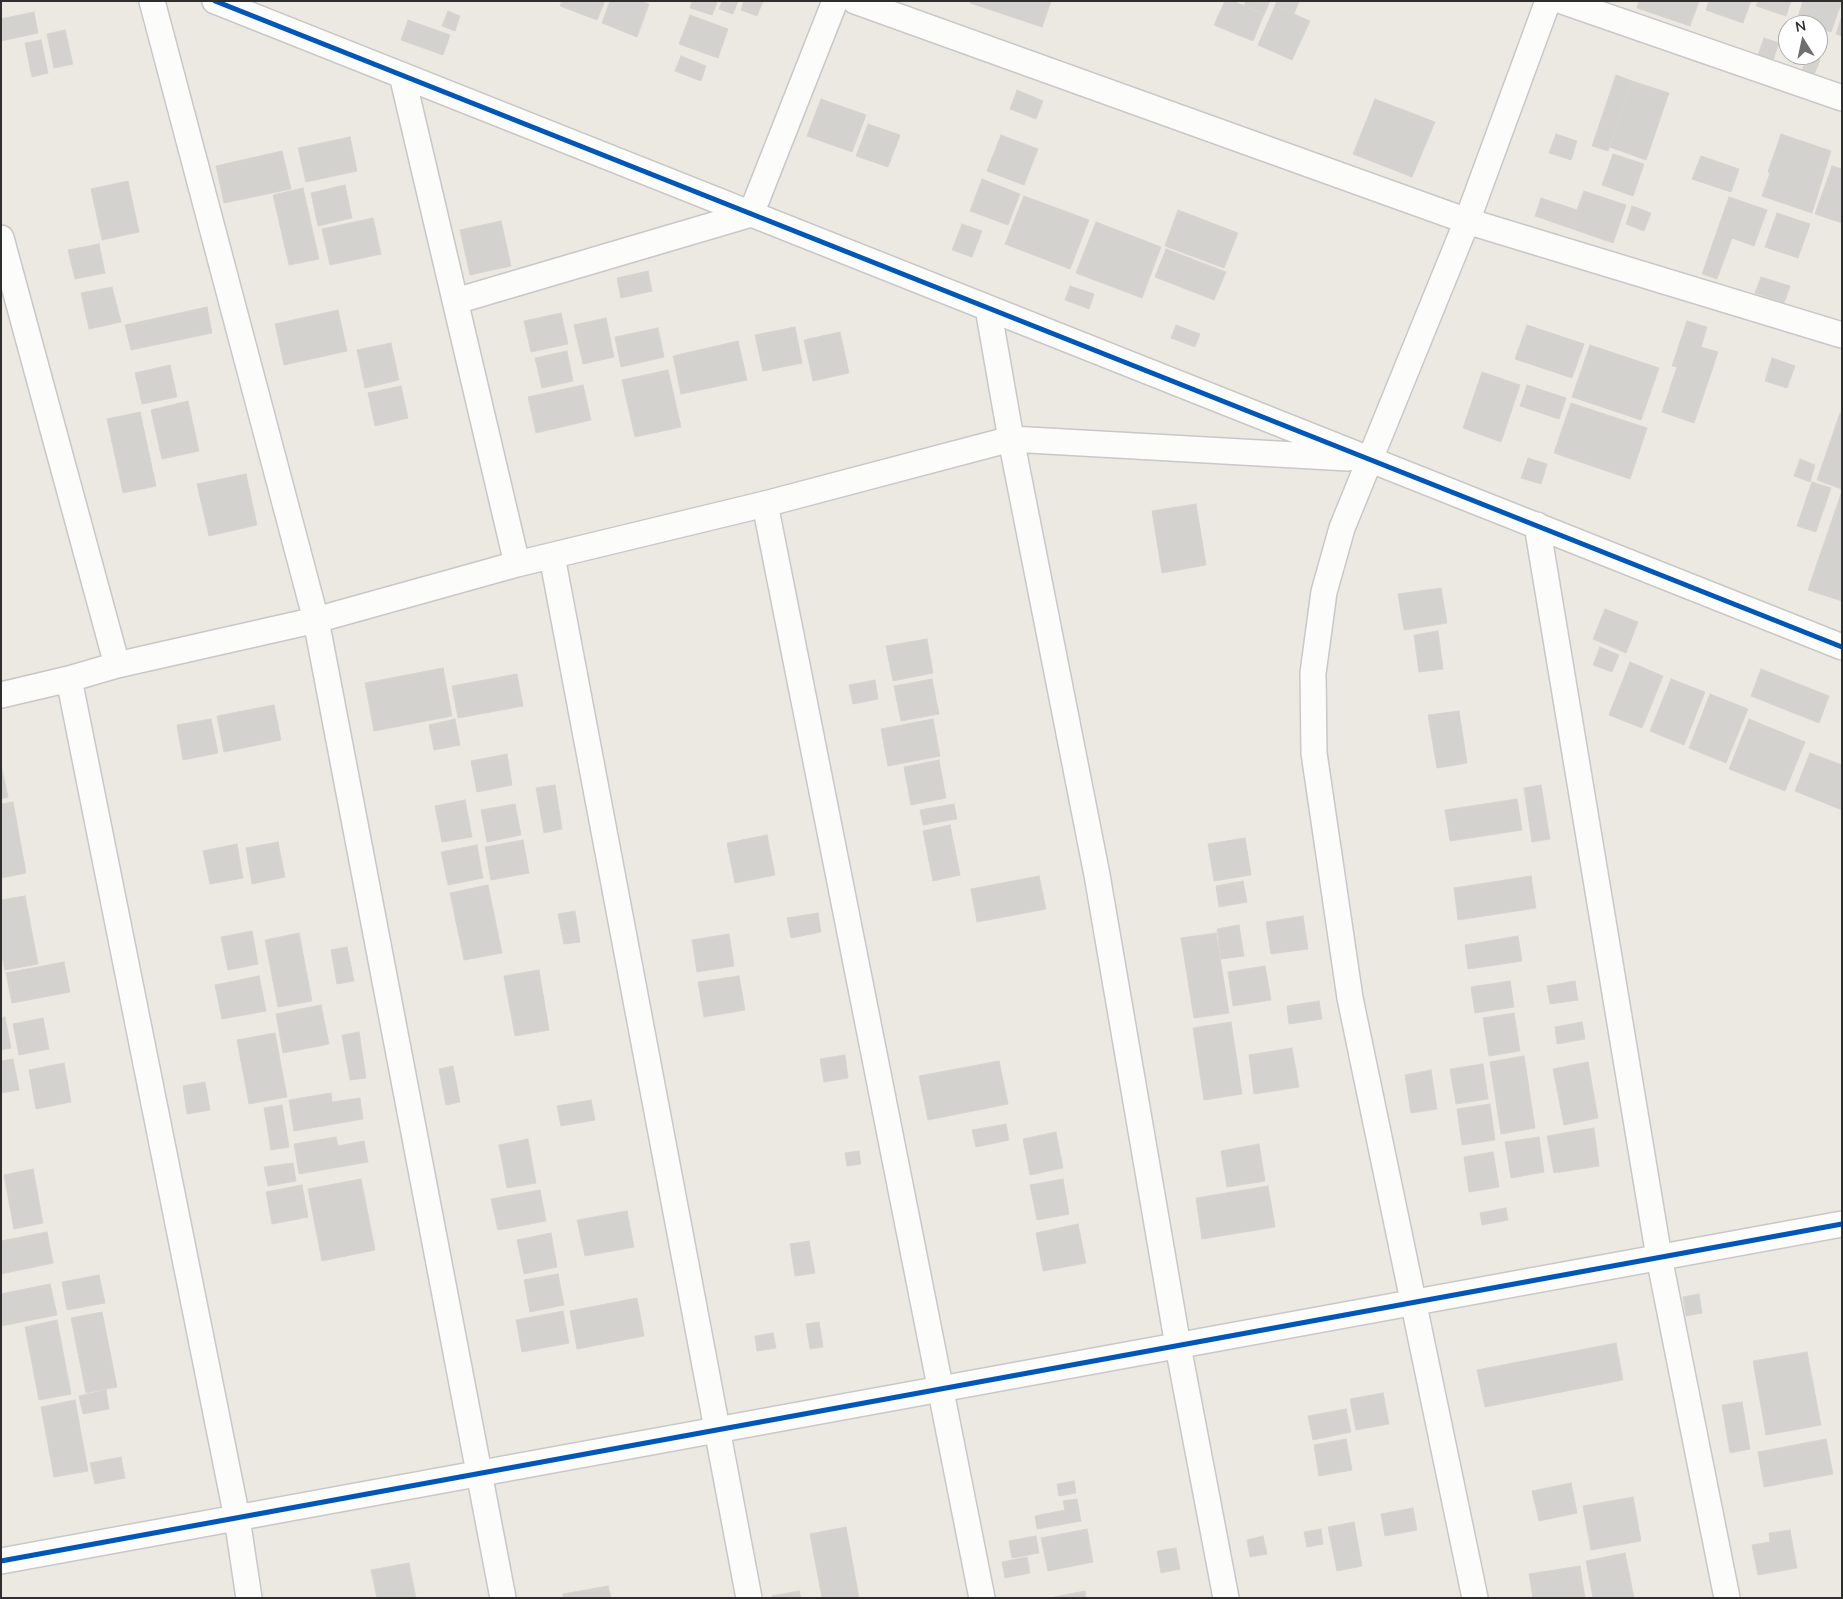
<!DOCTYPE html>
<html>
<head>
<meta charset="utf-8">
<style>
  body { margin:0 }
  #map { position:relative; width:1843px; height:1599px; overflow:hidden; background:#ece9e3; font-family:Mulish,sans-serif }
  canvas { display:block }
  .frame { position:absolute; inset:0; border:2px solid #2e2e2e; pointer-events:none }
  .north { position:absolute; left:1778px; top:15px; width:50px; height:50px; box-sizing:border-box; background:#fff; border:1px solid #ababab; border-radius:50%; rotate:350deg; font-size:14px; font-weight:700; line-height:20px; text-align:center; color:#2e2e2e }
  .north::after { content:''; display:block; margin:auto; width:18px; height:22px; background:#706f6d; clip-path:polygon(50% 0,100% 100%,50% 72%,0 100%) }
</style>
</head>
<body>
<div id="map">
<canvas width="1843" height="1599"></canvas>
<div class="frame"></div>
<div class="north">N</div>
</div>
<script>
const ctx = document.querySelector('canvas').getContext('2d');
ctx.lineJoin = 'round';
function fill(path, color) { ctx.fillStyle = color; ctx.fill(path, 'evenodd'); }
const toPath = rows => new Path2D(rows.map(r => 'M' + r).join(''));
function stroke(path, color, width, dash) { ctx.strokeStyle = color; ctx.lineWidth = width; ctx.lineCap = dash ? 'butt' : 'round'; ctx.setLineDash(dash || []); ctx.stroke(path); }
const building = toPath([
  [562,1,605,1,597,20,560,6,562,1],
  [610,1,641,1,649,4,637,37,602,23,610,1],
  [692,1,713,1,717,3,712,15,690,8,692,1],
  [722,1,738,1,733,14,719,9,722,1],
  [744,1,763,1,757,16,741,10,744,1],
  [970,1,1051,1,1042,27,970,3,970,1],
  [1225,1,1233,1,1264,14,1253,41,1214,25,1225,1],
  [1246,1,1270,1,1264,15,1244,6,1246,1],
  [1277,1,1299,1,1294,14,1275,6,1277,1],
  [1639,1,1699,1,1690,26,1637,8,1639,1],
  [1709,1,1751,1,1743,23,1706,10,1709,1],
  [1758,1,1791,1,1786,16,1756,6,1758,1],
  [1803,1,1842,1,1831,32,1818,28,1818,25,1810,25,1797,20,1803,1],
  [1275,6,1310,21,1292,60,1258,45,1275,6],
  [448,11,460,16,455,31,442,26,448,11],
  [34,12,38,33,1,41,1,19,34,12],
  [690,15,728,29,718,58,679,44,690,15],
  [1842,16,1842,36,1836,34,1842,16],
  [408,20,450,35,443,55,401,40,408,20],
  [65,30,73,64,54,68,47,34,65,30],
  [1764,38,1779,43,1773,60,1758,55,1764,38],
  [41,40,48,73,32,77,25,43,41,40],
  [681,56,706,66,701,81,675,71,681,56],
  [1807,56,1820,60,1814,75,1802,71,1807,56],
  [1616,75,1632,81,1608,151,1592,146,1616,75],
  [1632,81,1669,93,1646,160,1610,147,1632,81],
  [1017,90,1043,101,1036,119,1010,109,1017,90],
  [821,99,866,115,852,152,807,136,821,99],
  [1375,99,1435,122,1412,177,1353,154,1375,99],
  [868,124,900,135,888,167,856,156,868,124],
  [1556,134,1577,141,1571,160,1549,153,1556,134],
  [1781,134,1831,151,1812,213,1762,196,1770,173,1768,172,1781,134],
  [1001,135,1038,149,1024,185,987,171,1001,135],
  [350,137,357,171,306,182,298,148,350,137],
  [282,151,291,189,224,203,216,166,282,151],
  [1613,154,1644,164,1633,196,1602,185,1613,154],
  [1701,156,1739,169,1731,192,1692,179,1701,156],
  [1832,166,1842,169,1842,223,1815,214,1832,166],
  [982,179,1020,194,1008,225,970,211,982,179],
  [128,181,139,232,102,240,91,189,128,181],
  [345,185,352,218,318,226,311,193,345,185],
  [303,188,319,259,289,265,273,195,303,188],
  [1584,191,1626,205,1613,243,1570,228,1584,191],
  [1024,196,1089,220,1070,269,1005,244,1024,196],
  [1729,197,1767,210,1754,246,1732,238,1717,279,1702,274,1729,197],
  [1541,198,1577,210,1570,228,1535,216,1541,198],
  [1632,206,1651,213,1644,231,1626,224,1632,206],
  [1178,210,1238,233,1224,268,1165,246,1178,210],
  [1777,213,1810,224,1798,258,1765,247,1777,213],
  [373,218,381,254,330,265,322,229,373,218],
  [501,221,511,266,470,275,460,230,501,221],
  [1096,222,1161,247,1142,298,1076,273,1096,222],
  [962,224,982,231,972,257,952,250,962,224],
  [99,244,105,273,75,279,68,250,99,244],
  [1166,249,1226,272,1214,300,1155,277,1166,249],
  [648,271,652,291,621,298,617,278,648,271],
  [1761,277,1790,286,1784,303,1755,293,1761,277],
  [1070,286,1094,294,1089,309,1065,300,1070,286],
  [112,287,121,322,89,329,81,293,112,287],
  [207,307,212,333,131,350,125,325,207,307],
  [338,310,347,351,284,365,275,324,338,310],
  [561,313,568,344,531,352,524,321,561,313],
  [606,318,614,357,583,364,574,325,606,318],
  [1687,321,1707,327,1701,347,1718,352,1694,423,1662,412,1677,367,1672,366,1687,321],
  [1176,325,1200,334,1195,347,1171,338,1176,325],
  [1527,325,1584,344,1572,378,1515,359,1527,325],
  [795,327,802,363,763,371,755,335,795,327],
  [658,328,664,357,621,367,615,337,658,328],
  [840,332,849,373,813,381,804,340,840,332],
  [738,341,747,380,681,394,673,356,738,341],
  [391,343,399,380,365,388,357,350,391,343],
  [1590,345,1659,368,1641,420,1572,397,1590,345],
  [567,351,573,381,542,388,535,358,567,351],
  [1772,358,1795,366,1787,388,1765,381,1772,358],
  [170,365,177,397,142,404,135,373,170,365],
  [668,370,681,427,635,437,622,380,668,370],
  [1482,372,1520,385,1501,442,1463,428,1482,372],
  [583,385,591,420,536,433,528,397,583,385],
  [1527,385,1566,398,1559,419,1520,406,1527,385],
  [401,386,408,418,375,426,368,393,401,386],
  [188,401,199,451,162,459,151,410,188,401],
  [1571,403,1647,428,1630,479,1554,453,1571,403],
  [140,412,156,486,123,493,107,419,140,412],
  [1840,413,1842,414,1842,489,1817,480,1840,413],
  [1528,458,1547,464,1541,484,1521,478,1528,458],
  [1800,459,1815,465,1810,482,1794,476,1800,459],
  [246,474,257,525,209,536,197,484,246,474],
  [1812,482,1831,488,1816,532,1797,526,1812,482],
  [1841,494,1842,494,1842,601,1808,590,1841,494],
  [1196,504,1206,565,1162,573,1152,511,1196,504],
  [1441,588,1447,623,1404,630,1398,594,1441,588],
  [1605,609,1638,622,1626,653,1593,639,1605,609],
  [1438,631,1443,669,1419,672,1414,635,1438,631],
  [927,639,933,673,893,681,886,646,927,639],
  [1600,647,1619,655,1612,672,1593,665,1600,647],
  [1630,662,1663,676,1642,728,1609,715,1630,662],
  [443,668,452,716,374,731,365,683,443,668],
  [1761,669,1829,696,1819,723,1751,696,1761,669],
  [517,674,523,706,458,718,452,686,517,674],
  [932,679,939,714,901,721,894,686,932,679],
  [1671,679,1705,692,1684,745,1650,731,1671,679],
  [875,680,878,699,853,704,849,685,875,680],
  [1710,694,1748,709,1726,763,1689,748,1710,694],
  [274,705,281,740,224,752,217,716,274,705],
  [1459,711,1467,763,1437,768,1428,715,1459,711],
  [211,719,218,753,183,760,177,725,211,719],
  [455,719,460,745,434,750,429,725,455,719],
  [933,719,940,756,888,766,881,729,933,719],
  [1749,719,1805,742,1785,791,1729,769,1749,719],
  [1810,753,1842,765,1842,810,1795,791,1810,753],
  [507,754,512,785,477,792,471,761,507,754],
  [939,760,946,798,911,805,904,767,939,760],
  [1,765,8,797,1,799,1,765],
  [555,785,562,829,544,833,536,788,555,785],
  [1541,785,1550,839,1532,842,1524,788,1541,785],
  [1517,799,1522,830,1450,841,1445,810,1517,799],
  [465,800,472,837,442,842,435,806,465,800],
  [13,802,26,873,1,878,1,804,13,802],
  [515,804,521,835,487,842,481,810,515,804],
  [954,804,957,819,923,825,920,810,954,804],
  [950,825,960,875,933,881,923,831,950,825],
  [767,835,775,875,735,883,727,843,767,835],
  [1245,838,1251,875,1214,881,1208,844,1245,838],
  [523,840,529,873,491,880,485,847,523,840],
  [278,842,285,877,252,884,246,848,278,842],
  [237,844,243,878,210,884,203,851,237,844],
  [477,845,483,878,448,885,441,852,477,845],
  [1039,876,1046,909,977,922,971,889,1039,876],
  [1531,876,1536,908,1458,920,1454,888,1531,876],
  [1243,881,1247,902,1219,907,1216,886,1243,881],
  [488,885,502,953,464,960,450,893,488,885],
  [25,896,38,964,5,970,1,953,1,900,25,896],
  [575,911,580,942,564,944,558,914,575,911],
  [818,913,821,932,791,938,787,918,818,913],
  [1303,916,1308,949,1271,954,1266,922,1303,916],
  [1239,925,1244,956,1221,959,1217,929,1239,925],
  [252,931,258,964,228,970,221,937,252,931],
  [299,933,312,1001,278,1007,265,940,299,933],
  [1216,933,1229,1013,1194,1018,1181,938,1216,933],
  [729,934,734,966,697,972,692,940,729,934],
  [1518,936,1522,961,1468,969,1465,945,1518,936],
  [347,947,354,981,337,984,331,950,347,947],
  [64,962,70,992,12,1003,6,973,64,962],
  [1265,966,1271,1000,1233,1006,1228,972,1265,966],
  [539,970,549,1030,515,1036,504,976,539,970],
  [259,976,266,1011,222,1019,215,985,259,976],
  [739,976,745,1010,704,1017,698,982,739,976],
  [1510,981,1514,1007,1475,1013,1471,987,1510,981],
  [1575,981,1578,1000,1550,1004,1547,986,1575,981],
  [1319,1001,1322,1019,1289,1024,1287,1006,1319,1001],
  [321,1005,329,1044,283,1053,276,1014,321,1005],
  [1514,1013,1520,1051,1489,1056,1483,1018,1514,1013],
  [5,1017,11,1048,1,1050,1,1018,5,1017],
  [43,1018,49,1049,19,1055,13,1024,43,1018],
  [1231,1022,1242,1094,1204,1100,1193,1028,1231,1022],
  [1582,1022,1585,1039,1557,1044,1555,1027,1582,1022],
  [359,1032,366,1078,350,1080,342,1035,359,1032],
  [275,1033,287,1097,249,1104,237,1040,275,1033],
  [1292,1048,1299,1087,1254,1094,1249,1055,1292,1048],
  [845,1055,848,1078,824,1082,820,1059,845,1055],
  [1524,1056,1535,1128,1501,1134,1490,1062,1524,1056],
  [13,1059,19,1090,1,1093,1,1061,13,1059],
  [999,1061,1008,1104,928,1120,919,1076,999,1061],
  [1588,1062,1598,1118,1564,1125,1553,1069,1588,1062],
  [64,1063,71,1102,36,1109,29,1070,64,1063],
  [1483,1064,1488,1099,1456,1104,1450,1069,1483,1064],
  [453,1066,460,1102,446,1105,439,1069,453,1066],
  [1431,1070,1437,1109,1411,1113,1405,1075,1431,1070],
  [205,1082,210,1110,187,1114,183,1086,205,1082],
  [331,1093,332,1102,360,1098,363,1119,294,1131,289,1100,331,1093],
  [591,1100,595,1120,561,1126,557,1106,591,1100],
  [1490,1104,1495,1140,1462,1145,1457,1109,1490,1104],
  [282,1105,289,1147,271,1150,264,1108,282,1105],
  [1006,1124,1009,1140,976,1147,972,1130,1006,1124],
  [1594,1128,1599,1166,1554,1173,1547,1136,1594,1128],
  [1056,1132,1063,1168,1030,1175,1023,1139,1056,1132],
  [336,1137,338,1146,364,1141,368,1162,299,1174,294,1144,336,1137],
  [1539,1137,1544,1172,1511,1178,1505,1142,1539,1137],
  [528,1139,536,1183,507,1188,499,1145,528,1139],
  [1259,1144,1265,1181,1227,1187,1221,1151,1259,1144],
  [859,1151,861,1164,847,1166,845,1153,859,1151],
  [1493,1152,1499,1187,1469,1192,1464,1157,1493,1152],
  [293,1163,296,1181,268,1186,264,1167,293,1163],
  [33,1169,43,1223,14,1229,4,1175,33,1169],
  [361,1179,375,1250,322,1261,308,1189,361,1179],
  [1063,1179,1069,1214,1037,1220,1030,1185,1063,1179],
  [302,1185,308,1217,272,1224,266,1192,302,1185],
  [1268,1186,1275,1227,1202,1239,1196,1198,1268,1186],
  [540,1190,546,1221,498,1230,491,1199,540,1190],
  [1506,1208,1508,1220,1482,1225,1480,1213,1506,1208],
  [627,1211,634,1247,585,1256,577,1220,627,1211],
  [1078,1224,1086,1263,1043,1271,1036,1233,1078,1224],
  [47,1232,53,1263,1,1274,1,1241,47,1232],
  [551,1233,557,1267,524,1274,517,1240,551,1233],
  [809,1241,815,1273,795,1276,790,1244,809,1241],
  [558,1274,564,1305,530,1312,524,1280,558,1274],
  [99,1275,105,1303,67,1310,62,1282,99,1275],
  [50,1284,57,1315,1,1326,1,1294,50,1284],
  [1699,1294,1702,1313,1686,1316,1683,1297,1699,1294],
  [637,1298,644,1336,577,1349,570,1311,637,1298],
  [563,1311,569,1343,522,1352,516,1320,563,1311],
  [102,1312,117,1387,86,1393,71,1318,102,1312],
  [57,1320,71,1394,39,1400,25,1327,57,1320],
  [819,1322,823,1347,810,1349,806,1324,819,1322],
  [773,1333,776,1348,757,1351,755,1336,773,1333],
  [1616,1343,1623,1380,1485,1407,1477,1370,1616,1343],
  [1807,1352,1821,1425,1766,1435,1753,1361,1807,1352],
  [106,1390,109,1409,83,1414,79,1396,106,1390],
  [1383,1393,1389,1424,1356,1430,1350,1399,1383,1393],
  [75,1400,88,1471,54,1477,41,1407,75,1400],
  [1742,1402,1750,1449,1730,1453,1722,1405,1742,1402],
  [1346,1409,1351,1432,1313,1440,1308,1416,1346,1409],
  [1346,1439,1352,1470,1319,1476,1314,1445,1346,1439],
  [1826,1439,1833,1474,1764,1487,1758,1452,1826,1439],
  [121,1457,125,1478,95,1484,90,1463,121,1457],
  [1074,1481,1076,1493,1059,1496,1057,1484,1074,1481],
  [1571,1483,1577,1513,1539,1521,1532,1491,1571,1483],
  [1633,1497,1641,1541,1591,1550,1583,1506,1633,1497],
  [1077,1499,1081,1521,1037,1529,1035,1516,1065,1510,1063,1501,1077,1499],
  [1413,1508,1417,1530,1385,1536,1381,1514,1413,1508],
  [1354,1522,1362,1566,1337,1571,1328,1527,1354,1522],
  [846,1527,859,1598,822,1598,810,1534,846,1527],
  [1087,1529,1093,1562,1048,1571,1041,1538,1087,1529],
  [1321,1529,1323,1544,1307,1547,1304,1532,1321,1529],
  [1790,1530,1797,1568,1758,1575,1752,1545,1770,1542,1769,1533,1790,1530],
  [1036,1536,1039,1553,1012,1558,1009,1541,1036,1536],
  [1263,1536,1267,1554,1250,1557,1247,1540,1263,1536],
  [1176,1548,1180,1569,1161,1573,1157,1551,1176,1548],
  [1625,1553,1634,1598,1593,1598,1586,1561,1625,1553],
  [1027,1557,1030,1573,1005,1578,1002,1562,1027,1557],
  [409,1563,416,1598,377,1598,371,1570,409,1563],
  [1580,1566,1585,1598,1533,1598,1529,1574,1580,1566],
  [608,1586,611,1598,563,1598,563,1594,608,1586],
  [799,1591,801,1598,772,1598,772,1596,799,1591],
  [1085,1591,1086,1598,1050,1598,1085,1591]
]);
fill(building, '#d4d2ce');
stroke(building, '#d7d4cf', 1);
const street = toPath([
  [152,1,316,620,503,1598],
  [215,1,1842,647],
  [855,1,1467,221,1842,335],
  [1562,1,1842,98],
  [402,75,517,564],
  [1,238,117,665],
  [456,301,751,214,835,1],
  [988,308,1011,439,1097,875,1178,1346,1226,1598],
  [765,504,982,1598],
  [1537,525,1659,1257,1727,1598],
  [552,556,749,1598],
  [69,679,237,1518,249,1598],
  [1,695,69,679,117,665,316,620,517,564,765,504,1011,439,1348,458],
  [1,1561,1842,1224],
  [1475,1598,1350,998,1314,753,1313,673,1324,592,1342,528,1467,221,1548,1]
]);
stroke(street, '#c9c8c8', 28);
stroke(street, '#fcfcfb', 25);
stroke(toPath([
  [215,1,1842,647],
  [1,1561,1842,1224]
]), '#0057b8', 5);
</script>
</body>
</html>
